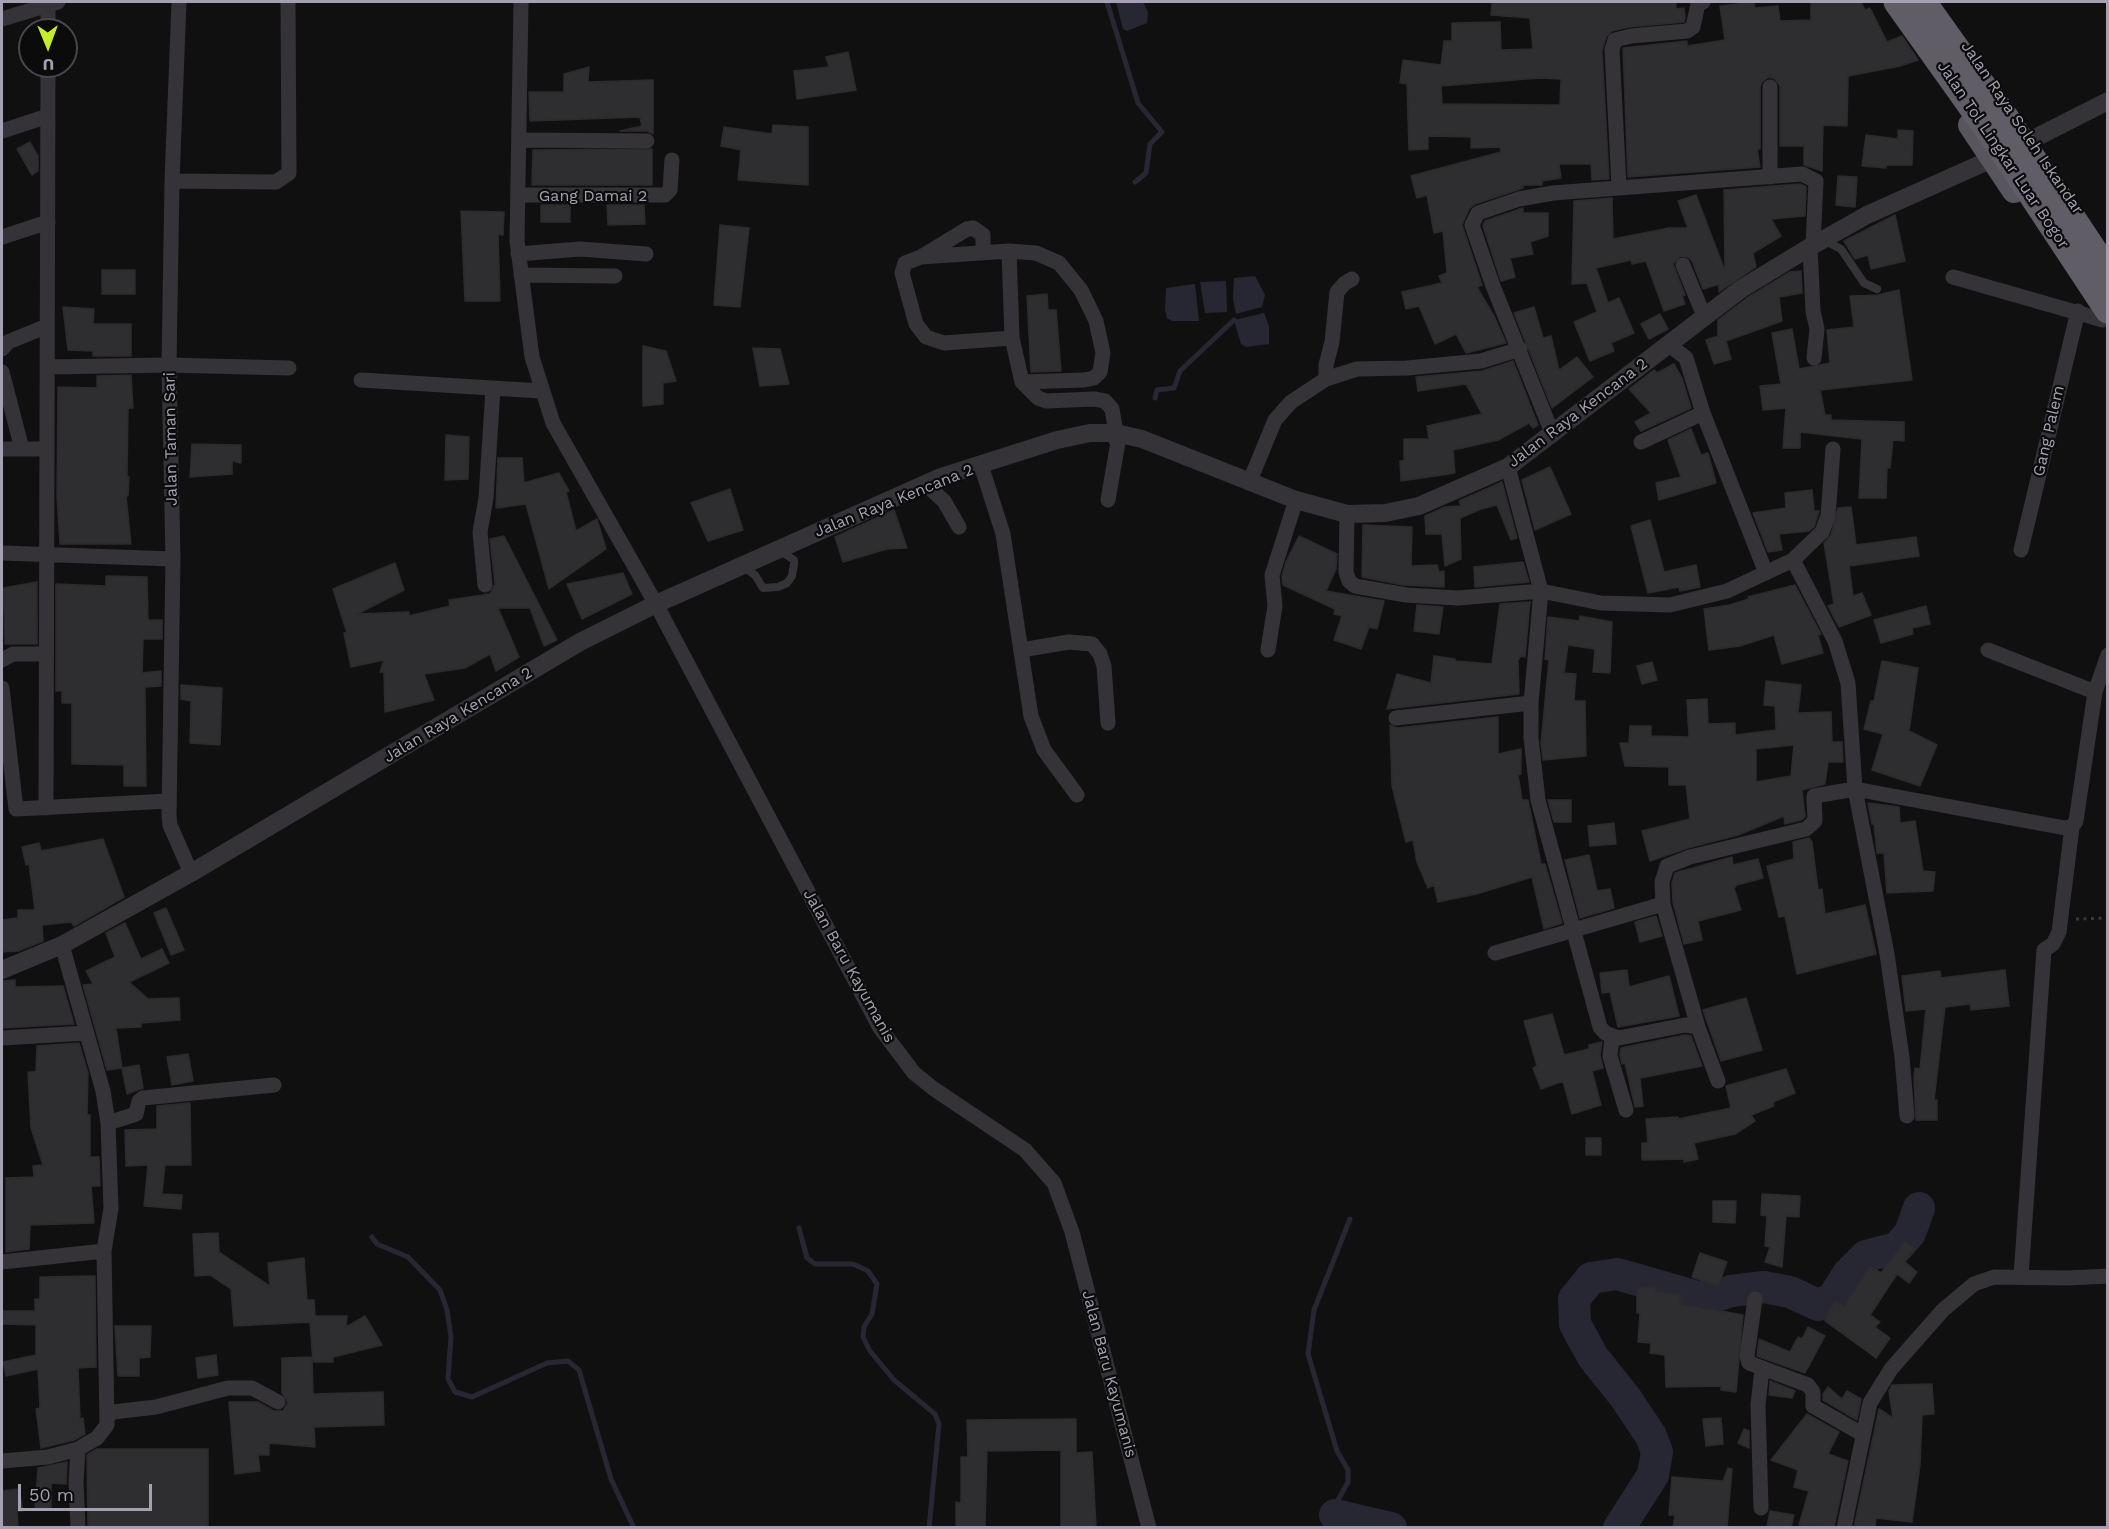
<!DOCTYPE html>
<html>
<head>
<meta charset="utf-8">
<style>
  body { margin:0 }
  #map { position:relative; width:2109px; height:1529px; overflow:hidden; background:#111011; font-family:"Work Sans",sans-serif }
  canvas { display:block }
  .frame { position:absolute; inset:0; border:3px solid #a5a1b2; pointer-events:none }
  .north { position:absolute; left:18px; top:18px; width:60px; height:60px; box-sizing:border-box; background:#0c0b0c; border:2px solid #49474e; border-radius:50%; rotate:179deg; font-size:16px; font-weight:700; line-height:24px; text-align:center; color:#a5a1b2 }
  .north::after { content:''; display:block; margin:auto; width:21px; height:27px; background:#c4ec2d; clip-path:polygon(50% 0,100% 100%,50% 72%,0 100%) }
  .scale { position:absolute; left:18px; top:1484px; width:134px; height:27px; box-sizing:border-box; border:3px solid #a5a1b2; border-top:0; padding-left:8px; font-size:18px; line-height:21px; white-space:nowrap; color:#a5a1b2; -webkit-text-stroke:4px #0c0b0c; paint-order:stroke }
</style>
</head>
<body>
<div id="map">
<canvas width="2109" height="1529"></canvas>
<div class="frame"></div>
<div class="north">U</div>
<div class="scale">50 m</div>
</div>
<script>
const ctx = document.querySelector('canvas').getContext('2d');
ctx.lineJoin = 'round';
function fill(path, color) { ctx.fillStyle = color; ctx.fill(path, 'evenodd'); }
const toPath = rows => new Path2D(rows.map(r => 'M' + r).join(''));
function stroke(path, color, width, dash) { ctx.strokeStyle = color; ctx.lineWidth = width; ctx.lineCap = dash ? 'butt' : 'round'; ctx.setLineDash(dash || []); ctx.stroke(path); }
function drawText(font, color, halo, rows, align = 'center') {
  ctx.font = font + ' "Work Sans",sans-serif'; ctx.lineWidth = 4.5; ctx.setLineDash([]); ctx.textBaseline = 'middle'; ctx.strokeStyle = halo; ctx.fillStyle = color; for (const [text, x, y, turn = 0] of rows) {
    ctx.save(); ctx.translate(x, y); ctx.rotate((+turn || 0) * Math.PI / 180); ctx.textAlign = isNaN(turn) ? turn : align; if (halo) ctx.strokeText(text, 0, 0); ctx.fillText(text, 0, 0); ctx.restore();
  }
}
fill(toPath([
  [1116,2,1143,2,1148,12,1147,23,1127,31,1123,29],
  [1255,276,1265,295,1262,307,1236,314,1233,299,1234,278],
  [1226,281,1227,312,1205,313,1200,282],
  [1195,284,1199,321,1172,321,1167,318,1165,310,1166,288],
  [1264,313,1269,326,1269,344,1246,347,1241,344,1234,320]
]), '#272734');
stroke(toPath([
  [1107,2,1138,103,1162,132,1150,144,1146,173,1135,182],
  [1155,398,1157,390,1174,388,1180,371,1234,320],
  [799,1228,807,1258,815,1264,853,1264,868,1271,877,1284,872,1314,864,1327,863,1337,870,1351,894,1380,935,1414,939,1424,929,1528],
  [372,1237,377,1244,408,1257,440,1290,447,1310,451,1337,448,1379,455,1392,472,1397,547,1363,568,1361,579,1370,611,1479,634,1528],
  [1333,1528,1338,1500,1348,1482,1348,1470,1337,1451,1308,1354,1314,1310,1350,1219]
]), '#272734', 5);
stroke(toPath([
  [1335,1515,1391,1528],
  [1619,1528,1653,1475,1657,1452,1651,1436,1625,1397,1593,1357,1575,1324,1574,1299,1591,1278,1617,1274,1697,1297,1714,1297,1731,1291,1764,1287,1790,1292,1818,1305,1832,1299,1848,1274,1866,1256,1897,1248,1910,1233,1919,1208]
]), '#272734', 32);
const building = toPath([
  [1492,2,1676,2,1676,9,1684,8,1685,17,1684,22,1629,27,1612,31,1606,37,1602,51,1609,179,1592,180,1591,164,1559,164,1561,178,1542,181,1542,185,1523,185,1523,188,1475,204,1469,209,1462,225,1482,285,1477,287,1495,318,1506,343,1466,353,1456,334,1435,344,1419,306,1406,309,1402,292,1442,283,1439,276,1447,273,1443,231,1434,233,1427,195,1417,198,1411,176,1501,152,1500,147,1471,148,1471,137,1428,136,1428,149,1409,150,1407,84,1400,83,1403,60,1441,65,1444,41,1452,41,1452,23,1500,22,1501,50,1533,49,1530,18,1491,15,1492,2],
  [1539,78,1561,79,1560,105,1442,104,1441,86,1539,78],
  [1754,2,1755,8,1778,6,1780,21,1811,20,1811,2,1861,2,1865,10,1870,8,1887,42,1902,36,1918,60,1900,66,1848,76,1847,126,1823,125,1822,171,1804,165,1804,146,1780,146,1780,86,1775,79,1769,77,1762,82,1760,87,1760,149,1757,149,1760,167,1628,177,1623,48,1687,41,1687,46,1725,40,1720,6,1754,2],
  [848,52,856,90,797,99,794,71,829,67,826,57,848,52],
  [589,67,588,82,653,80,653,134,647,131,620,131,642,126,640,117,530,121,529,92,564,92,564,74,589,67],
  [773,125,808,127,808,185,738,180,741,150,721,146,724,127,772,134,773,125],
  [1898,130,1913,131,1912,165,1886,165,1886,168,1862,166,1866,135,1898,139,1898,130],
  [30,142,38,156,38,171,32,175,17,149,30,142],
  [652,149,652,185,532,185,533,150,652,149],
  [1838,176,1857,177,1855,207,1836,205,1838,176],
  [1800,184,1806,187,1805,216,1771,219,1781,236,1753,253,1756,267,1719,292,1719,284,1703,289,1692,261,1688,257,1680,256,1673,264,1685,295,1682,296,1685,304,1664,311,1646,261,1632,264,1631,260,1596,268,1608,303,1619,298,1634,333,1611,343,1614,351,1590,361,1574,322,1597,312,1587,283,1572,284,1574,201,1612,198,1613,239,1669,228,1688,228,1678,201,1696,195,1725,271,1724,190,1800,184],
  [541,205,570,205,570,222,541,222,541,205],
  [607,205,644,205,645,224,608,225,607,205],
  [1523,208,1523,213,1548,213,1548,236,1530,242,1533,254,1510,258,1515,277,1501,281,1483,226,1485,221,1523,208],
  [461,211,504,212,503,235,498,234,500,301,465,301,461,211],
  [1895,215,1905,261,1871,269,1868,255,1855,259,1844,241,1895,215],
  [720,225,749,228,740,307,714,305,720,225],
  [102,270,135,270,135,294,102,294,102,270],
  [1801,271,1802,293,1779,297,1782,321,1726,341,1731,359,1714,364,1706,340,1718,336,1718,320,1747,298,1790,272,1801,271],
  [1899,290,1912,380,1820,390,1825,415,1831,415,1831,420,1904,422,1904,441,1893,440,1890,468,1887,467,1886,498,1859,498,1862,439,1800,432,1800,448,1783,448,1786,408,1763,410,1760,386,1781,384,1772,333,1792,329,1799,369,1830,363,1827,330,1854,327,1850,296,1878,295,1899,290],
  [1047,294,1048,310,1056,310,1061,371,1031,372,1027,296,1047,294],
  [63,307,94,309,93,324,131,324,131,356,93,356,93,351,68,350,63,307],
  [1534,307,1543,338,1551,336,1559,370,1577,357,1593,377,1552,408,1514,313,1534,307],
  [1660,314,1668,329,1649,339,1641,324,1660,314],
  [643,346,666,351,676,381,663,383,663,404,643,406,643,346],
  [753,348,780,349,789,384,760,386,753,348],
  [1513,361,1538,425,1533,428,1529,423,1498,440,1453,450,1455,473,1401,481,1400,461,1404,461,1404,439,1429,439,1427,426,1482,414,1466,384,1418,391,1416,377,1482,371,1513,361],
  [1674,364,1682,378,1691,408,1641,431,1635,422,1651,413,1629,389,1654,370,1657,373,1674,364],
  [131,375,133,408,128,408,127,477,129,477,128,496,126,496,131,544,60,544,57,495,58,387,97,388,97,376,131,375],
  [1691,429,1701,455,1708,453,1716,483,1659,500,1656,483,1681,477,1668,440,1691,429],
  [446,435,469,437,468,479,445,480,446,435],
  [192,444,241,445,241,463,232,461,232,474,190,477,192,444],
  [498,458,522,458,524,483,559,473,569,491,566,492,576,531,597,519,606,549,549,589,526,504,496,508,498,458],
  [1550,467,1571,514,1535,530,1522,480,1550,467],
  [1502,482,1517,538,1511,540,1497,505,1481,509,1460,518,1461,559,1445,566,1442,534,1426,534,1425,516,1445,507,1461,506,1459,501,1502,482],
  [730,489,743,530,708,541,691,503,730,489],
  [1812,490,1814,511,1819,511,1814,527,1809,531,1779,534,1782,550,1768,552,1753,513,1786,508,1785,493,1812,490],
  [1851,507,1856,545,1916,537,1919,556,1849,566,1853,596,1862,593,1871,615,1839,627,1828,606,1834,604,1824,543,1831,535,1838,508,1851,507],
  [894,510,907,548,887,549,843,562,835,537,894,510],
  [1650,520,1664,572,1696,565,1700,587,1680,591,1679,587,1648,593,1631,526,1650,520],
  [1363,525,1412,527,1411,566,1437,565,1439,572,1444,571,1444,587,1403,585,1362,577,1363,525],
  [504,536,557,640,544,646,530,608,498,608,519,657,496,671,490,654,465,668,424,674,434,700,385,712,384,672,380,672,384,660,351,667,344,633,347,633,333,589,395,563,404,590,357,614,409,612,409,616,450,606,449,600,490,594,495,584,490,539,504,536],
  [1299,536,1337,554,1336,569,1326,591,1384,601,1377,629,1369,627,1361,649,1334,640,1342,616,1334,614,1335,609,1283,585,1282,576,1286,562,1299,536],
  [1523,562,1529,582,1475,587,1474,567,1523,562],
  [623,573,632,594,582,619,567,584,623,573],
  [106,576,147,577,148,620,162,620,162,639,143,639,142,673,161,671,161,686,145,687,146,786,124,786,124,765,72,764,72,703,62,703,62,691,56,691,56,584,106,586,106,576],
  [37,582,37,644,5,644,3,588,37,582],
  [1795,585,1821,634,1818,635,1823,653,1782,664,1774,635,1740,646,1709,650,1704,609,1730,605,1749,599,1748,597,1795,585],
  [1530,602,1525,657,1521,656,1518,660,1519,694,1387,709,1397,674,1431,683,1434,656,1455,659,1455,661,1492,664,1500,604,1530,602],
  [1417,605,1443,607,1439,634,1414,631,1417,605],
  [1926,606,1930,624,1912,628,1913,634,1881,643,1874,620,1926,606],
  [1580,616,1612,622,1610,673,1593,672,1595,649,1568,645,1564,673,1576,674,1574,701,1585,701,1586,756,1543,760,1541,743,1549,660,1545,659,1548,617,1579,621,1580,616],
  [1882,661,1918,668,1909,731,1937,745,1920,786,1872,770,1883,734,1864,729,1871,701,1874,701,1882,661],
  [1652,662,1657,680,1642,684,1637,666,1652,662],
  [1766,681,1801,685,1798,713,1831,712,1832,742,1842,742,1843,762,1828,762,1825,784,1802,790,1805,817,1801,820,1785,824,1784,816,1738,835,1688,848,1650,861,1642,831,1690,819,1686,785,1669,785,1669,767,1625,766,1620,743,1629,743,1630,726,1651,726,1651,736,1689,737,1687,700,1707,699,1708,724,1735,723,1735,735,1776,730,1775,706,1764,705,1766,681],
  [1794,745,1791,776,1756,782,1756,749,1794,745],
  [181,685,222,688,220,745,190,743,191,701,181,699,181,685],
  [1498,717,1498,754,1521,749,1521,774,1518,775,1522,800,1528,800,1541,864,1545,864,1562,923,1544,929,1532,877,1476,894,1438,902,1434,885,1428,888,1417,862,1413,840,1406,842,1392,786,1390,725,1397,728,1498,717],
  [1548,800,1571,800,1571,822,1554,822,1548,800],
  [1868,803,1899,807,1900,823,1915,821,1923,871,1935,872,1933,891,1887,893,1884,853,1877,853,1874,824,1872,824,1868,803],
  [1614,823,1616,844,1590,846,1588,826,1614,823],
  [1809,838,1812,842,1818,890,1822,889,1825,914,1865,905,1876,954,1797,974,1785,916,1779,917,1767,866,1794,859,1793,842,1809,838],
  [103,839,124,897,74,926,71,922,42,925,43,941,18,951,2,952,2,920,18,918,18,910,35,910,29,864,26,865,22,847,39,843,41,851,103,839],
  [1589,855,1597,891,1610,889,1614,908,1580,918,1565,860,1589,855],
  [1732,857,1733,865,1758,859,1763,878,1737,885,1734,888,1741,910,1698,921,1702,940,1684,944,1673,902,1672,883,1675,873,1732,857],
  [166,908,184,950,171,955,154,913,166,908],
  [1656,916,1662,936,1640,942,1635,922,1656,916],
  [125,923,141,959,162,949,169,963,129,982,148,999,179,998,180,1020,141,1023,141,1027,116,1028,122,1068,107,1070,83,985,93,984,86,971,115,957,106,933,125,923],
  [1627,970,1629,987,1669,976,1679,1016,1618,1027,1610,992,1602,993,1600,973,1627,970],
  [2005,970,2009,1006,1971,1010,1970,1004,1945,1007,1934,1100,1937,1100,1937,1120,1916,1120,1914,1078,1915,1068,1920,1069,1926,1009,1906,1011,1902,976,1940,971,1941,978,2005,970],
  [15,980,15,987,63,986,74,1024,2,1028,2,981,15,980],
  [1746,998,1762,1050,1721,1061,1703,1010,1746,998],
  [1552,1014,1564,1055,1589,1049,1589,1045,1602,1042,1600,1055,1603,1068,1592,1071,1601,1105,1572,1114,1563,1081,1541,1089,1533,1068,1537,1066,1524,1021,1552,1014],
  [1685,1035,1691,1036,1702,1066,1640,1078,1643,1106,1635,1107,1625,1063,1622,1064,1620,1055,1621,1048,1685,1035],
  [79,1043,88,1073,87,1115,90,1115,90,1157,99,1157,100,1186,91,1186,94,1223,30,1225,29,1249,6,1252,6,1178,34,1177,33,1166,43,1165,31,1128,28,1072,36,1072,37,1046,79,1043],
  [188,1054,193,1081,172,1085,167,1057,188,1054],
  [139,1065,143,1088,127,1094,122,1068,139,1065],
  [1786,1069,1795,1093,1773,1102,1774,1106,1751,1115,1755,1121,1735,1134,1694,1143,1698,1159,1684,1162,1684,1159,1642,1160,1642,1143,1648,1143,1646,1119,1678,1117,1678,1119,1731,1108,1726,1086,1786,1069],
  [190,1103,191,1165,165,1165,162,1194,182,1195,181,1209,144,1206,148,1165,126,1166,125,1130,157,1129,157,1106,190,1103],
  [1586,1138,1601,1138,1601,1155,1586,1155,1586,1138],
  [1762,1194,1800,1196,1799,1217,1786,1216,1782,1267,1765,1262,1770,1247,1765,1246,1767,1216,1761,1215,1762,1194],
  [1713,1201,1736,1201,1735,1223,1713,1222,1713,1201],
  [218,1233,219,1252,270,1286,268,1263,304,1258,307,1300,314,1300,315,1316,347,1316,346,1327,365,1316,382,1345,333,1357,333,1362,313,1362,310,1322,234,1326,231,1289,210,1275,195,1276,193,1234,218,1233],
  [1905,1241,1914,1248,1905,1262,1917,1272,1909,1283,1897,1274,1870,1315,1880,1322,1875,1327,1890,1338,1876,1358,1825,1321,1834,1301,1844,1306,1870,1266,1881,1273,1905,1241],
  [1700,1253,1727,1262,1718,1286,1692,1277,1700,1253],
  [95,1276,96,1367,78,1368,80,1419,83,1418,85,1434,74,1440,41,1448,36,1409,40,1408,38,1369,6,1376,3,1362,36,1355,36,1325,3,1324,3,1311,35,1311,35,1299,40,1299,40,1277,95,1276],
  [1637,1287,1656,1288,1655,1291,1681,1294,1680,1304,1743,1315,1736,1392,1721,1390,1721,1386,1666,1387,1665,1355,1650,1353,1651,1343,1638,1342,1640,1313,1637,1313,1637,1287],
  [115,1326,151,1326,150,1357,139,1358,139,1376,118,1376,115,1326],
  [1808,1327,1825,1336,1805,1373,1757,1356,1759,1339,1790,1352,1798,1337,1802,1339,1808,1327],
  [216,1355,218,1375,198,1378,196,1358,216,1355],
  [312,1357,313,1394,383,1392,384,1425,314,1427,315,1447,269,1443,269,1455,258,1455,260,1471,235,1474,229,1402,258,1402,274,1411,283,1411,288,1402,282,1393,282,1358,312,1357],
  [1770,1381,1795,1391,1792,1398,1769,1395,1770,1381],
  [1932,1384,1934,1414,1922,1415,1920,1465,1912,1522,1876,1518,1875,1527,1854,1527,1879,1409,1893,1418,1889,1391,1892,1385,1932,1384],
  [1828,1387,1842,1399,1847,1391,1861,1399,1857,1420,1823,1400,1823,1394,1828,1387],
  [1807,1414,1839,1432,1828,1454,1848,1461,1834,1527,1799,1525,1809,1491,1794,1487,1798,1470,1771,1460,1807,1414],
  [1721,1418,1723,1444,1706,1446,1703,1419,1721,1418],
  [1076,1419,1076,1453,1092,1452,1096,1527,1061,1527,1061,1450,987,1451,985,1527,956,1527,956,1502,961,1503,961,1457,968,1457,967,1420,1076,1419],
  [1744,1429,1749,1431,1749,1448,1738,1443,1744,1429],
  [97,1449,208,1449,208,1527,88,1527,87,1455,97,1449],
  [67,1462,66,1484,51,1483,51,1510,35,1510,38,1468,67,1462],
  [1728,1468,1732,1469,1727,1527,1673,1527,1675,1515,1669,1515,1672,1477,1723,1481,1728,1468],
  [19,1489,23,1511,17,1511,18,1527,2,1527,2,1491,19,1489],
  [1770,1511,1794,1515,1791,1527,1767,1527,1770,1511]
]);
fill(building, '#2e2d30');
stroke(building, '#2c2a2d', 1.5);
stroke(toPath([
  [2076,919,2108,918]
]), '#39373d', 3, [3, 4.5]);
stroke(toPath([
  [1825,241,1841,249,1864,283,1877,289],
  [742,566,755,575,763,588,778,587,787,583,792,576,794,564,794,560,779,550]
]), '#353338', 8);
stroke(toPath([
  [179,2,172,181,169,365,173,559,169,815,170,825,191,873],
  [521,2,517,241,532,357,553,423,656,604,880,1028,914,1073,934,1089,1025,1150,1054,1183,1072,1232,1149,1528],
  [2,19,58,2],
  [48,30,48,4],
  [1770,87,1770,177],
  [2,131,48,116],
  [519,140,647,141],
  [172,181,276,182,289,173,288,2],
  [1619,186,1612,50,1615,40,1631,36,1687,31,1693,27,1698,4,1703,2],
  [519,195,665,195,670,190,672,160],
  [2,237,48,222],
  [1810,247,1813,311,1817,329,1814,358],
  [1009,251,1012,338,1022,382,1038,398,1046,401,1094,399,1105,401,1112,409,1116,433],
  [518,254,580,249,646,254],
  [921,257,967,229,973,228,983,235,983,253],
  [1683,265,1704,316],
  [521,275,615,276],
  [1953,277,2103,320],
  [1012,338,944,343,926,337,916,324,902,273,905,263,921,257,1009,251,1036,253,1059,263,1081,290,1096,321,1103,353,1100,372,1094,378,1084,380,1022,382],
  [1668,344,1686,358,1703,413,1766,573],
  [2,349,8,342,47,326],
  [47,367,169,365,289,368],
  [2,372,22,449],
  [1326,379,1326,365,1332,342,1337,292,1345,283,1352,279],
  [361,380,541,391],
  [1553,435,1493,286,1472,225,1478,213,1519,199,1553,193,1802,174,1816,181,1813,245],
  [1641,442,1703,413],
  [2,449,47,449],
  [1833,449,1828,516,1822,532,1793,560,1835,641,1848,683,1855,789,1887,954,1902,1057,1907,1116],
  [981,465,1003,534,1031,716,1044,750,1077,795],
  [1508,467,1541,591,1531,703,1531,738,1538,800,1600,1027,1605,1033,1619,1038,1685,1025,1698,1027,1718,1081],
  [1249,483,1275,420,1291,402,1326,379,1357,369,1407,368,1481,361,1520,349],
  [925,484,944,501,959,527],
  [1108,500,1118,442,1110,432],
  [1347,514,1346,572,1349,581,1355,586,1406,595,1458,598,1541,591,1601,603,1670,605,1727,591,1793,560],
  [2021,550,2078,311],
  [2,553,173,559],
  [485,585,480,532,486,498,493,389],
  [1021,650,1069,642,1092,644,1100,654,1104,666,1108,723],
  [1268,650,1275,606,1272,575,1296,500],
  [1988,650,2095,692],
  [2,660,13,654,46,654],
  [2,688,16,809,169,801],
  [1396,718,1531,703],
  [46,808,48,66],
  [1495,953,1663,904],
  [1698,1027,1663,904,1662,882,1667,866,1690,857,1806,829,1815,821,1814,796,1855,789,2065,828,2072,827,2076,821,2095,692,2108,655],
  [1612,1037,1610,1056,1626,1110],
  [2,1038,86,1033],
  [108,1123,136,1114,139,1101,143,1098,274,1085],
  [2,1262,104,1251],
  [2021,1276,2044,950,2053,944,2059,932,2072,827],
  [1755,1299,1747,1356,1749,1363,1808,1385,1813,1392,1813,1406,1862,1434],
  [107,1417,113,1412,156,1407,228,1388,252,1388,278,1402],
  [2,1461,48,1457,78,1449,97,1438,107,1425,104,1251,111,1208,108,1123,103,1091,62,945],
  [1761,1508,1758,1405,1762,1369],
  [78,1528,76,1482,78,1449],
  [1844,1528,1870,1403,1891,1369,1943,1310,1974,1284,1994,1277,2068,1278,2108,1276]
]), '#353338', 15);
stroke(toPath([
  [2029,141,2108,101],
  [2,970,62,945,191,873,580,642,656,604,941,477,1057,440,1090,433,1116,433,1142,439,1296,500,1347,514,1385,513,1419,506,1508,467,1741,289,1810,247,1867,215,1992,159]
]), '#353338', 18);
stroke(toPath([
  [1970,125,2014,191]
]), '#58555e', 24);
stroke(toPath([
  [1897,2,2001,148,2108,310],
  [1923,2,2005,117,2108,272]
]), '#605d67', 27);
drawText('16px', '#a5a1b2', '#0c0b0c', [
  ["Jalan Raya Soleh Iskandar",2022,128,56],
  ["Jalan Tol Lingkar Luar Bogor",2003,155,56],
  ["Gang Damai 2",593,196],
  ["Jalan Raya Kencana 2",1578,413,-37],
  ["Gang Palem",2049,431,-77],
  ["Jalan Taman Sari",171,439,-91],
  ["Jalan Raya Kencana 2",894,501,-22],
  ["Jalan Raya Kencana 2",458,715,-31],
  ["Jalan Baru Kayumanis",849,966,61],
  ["Jalan Baru Kayumanis",1109,1374,75]
]);
</script>
</body>
</html>
